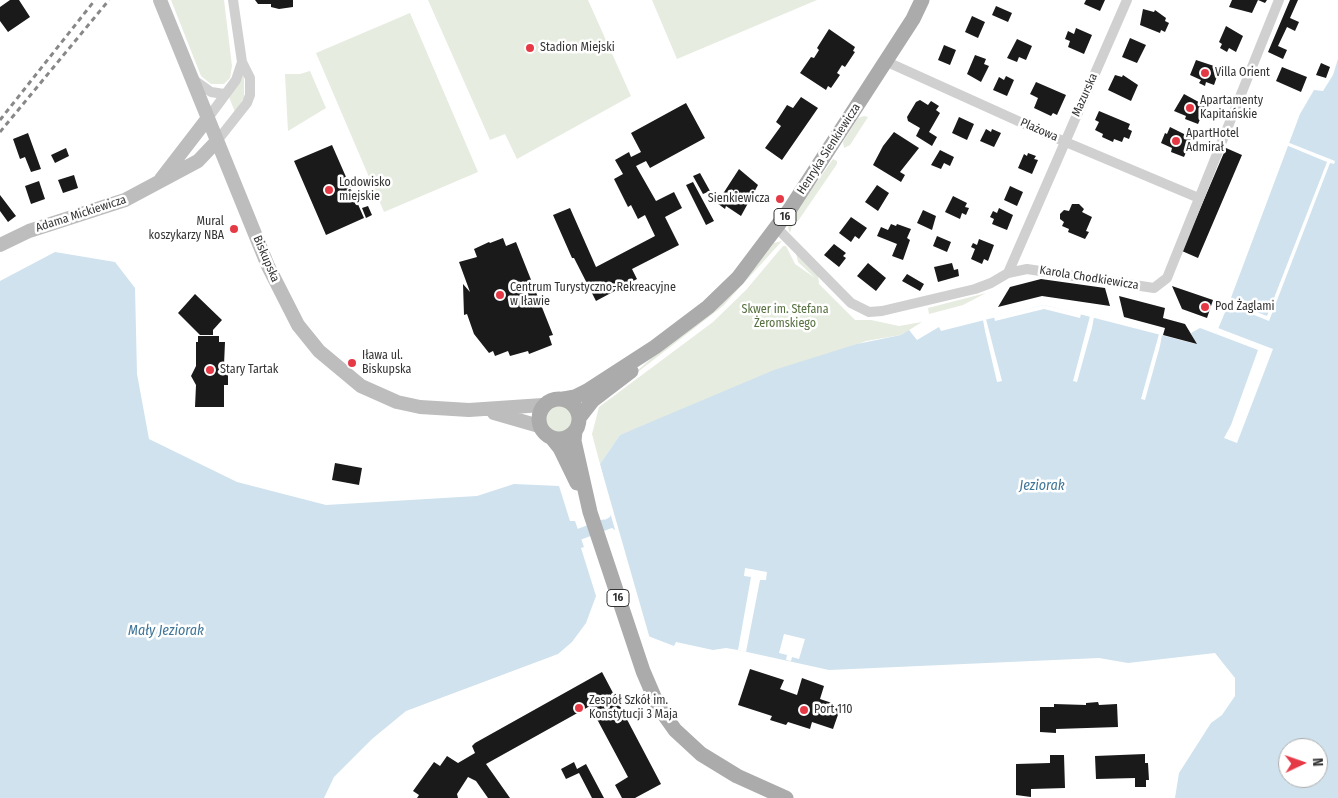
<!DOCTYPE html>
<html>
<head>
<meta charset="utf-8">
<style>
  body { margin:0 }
  #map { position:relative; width:1338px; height:798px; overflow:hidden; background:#fff; font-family:"Fira Sans Condensed",sans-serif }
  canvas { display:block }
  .north { position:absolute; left:1278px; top:738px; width:50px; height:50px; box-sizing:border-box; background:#fff; border:1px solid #adadad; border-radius:50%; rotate:87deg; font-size:14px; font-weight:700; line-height:20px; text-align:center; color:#333 }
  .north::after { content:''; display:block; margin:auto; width:18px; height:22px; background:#e63946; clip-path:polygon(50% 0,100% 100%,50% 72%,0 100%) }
</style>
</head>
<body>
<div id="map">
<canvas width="1338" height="798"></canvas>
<div class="north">N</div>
</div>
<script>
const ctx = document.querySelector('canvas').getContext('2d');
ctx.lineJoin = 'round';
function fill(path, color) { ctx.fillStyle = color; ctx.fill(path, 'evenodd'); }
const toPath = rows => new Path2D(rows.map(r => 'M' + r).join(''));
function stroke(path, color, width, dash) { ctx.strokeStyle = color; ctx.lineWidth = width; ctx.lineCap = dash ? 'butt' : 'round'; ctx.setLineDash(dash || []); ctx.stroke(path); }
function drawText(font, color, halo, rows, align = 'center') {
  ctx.font = font + ' "Fira Sans Condensed",sans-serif'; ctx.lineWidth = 5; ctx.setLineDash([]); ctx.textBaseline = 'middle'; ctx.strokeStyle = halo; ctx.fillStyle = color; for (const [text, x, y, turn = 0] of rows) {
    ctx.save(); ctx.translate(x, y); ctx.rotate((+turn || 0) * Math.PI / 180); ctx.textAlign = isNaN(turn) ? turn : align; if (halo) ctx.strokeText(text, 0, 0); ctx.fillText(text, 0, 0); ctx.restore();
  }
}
fill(toPath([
  [171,0,224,0,232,66,230,78,224,84,211,84,201,76],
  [428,0,588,0,631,96,517,159,505,134,490,140],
  [652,0,817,0,677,59],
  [410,13,478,172,384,212,316,53],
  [310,71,326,108,288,131,285,74,300,74],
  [244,73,244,98,235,112,229,97],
  [864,116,868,117,850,145,844,148,843,142,858,118],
  [833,159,837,161,837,164,798,221,793,222,790,233,788,228,790,220],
  [782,241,723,306,621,385,757,265,774,243],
  [783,246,786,246,795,264,815,278,798,262,796,253,818,275,819,284,855,320,871,320,899,326,922,322,901,335,866,341,620,435,600,464,592,434,599,407,713,322,746,290],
  [986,293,963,305,929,314,928,308],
  '545 419a14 14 0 1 1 28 0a14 14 0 1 1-28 0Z'
]), '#e6ecdf');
fill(toPath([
  [1338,59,1338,798,1175,798,1179,773,1211,723,1222,715,1235,696,1235,678,1215,653,1128,663,1099,658,829,670,738,650,726,648,713,650,676,642,674,646,648,636,618,532,612,528,606,530,603,521,610,517,612,511,600,464,620,435,774,370,857,344,901,335,909,330,917,340,939,327,941,331,1044,305,1196,344,1191,333,1200,328,1216,334,1228,305,1220,301,1229,303,1300,114,1314,90,1323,91,1333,75],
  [1288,748,1318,748,1318,778,1288,778],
  [55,252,115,262,135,288,137,374,149,439,237,482,326,505,477,496,514,484,559,486,570,521,575,521,584,547,581,548,596,596,586,623,572,642,558,654,406,711,372,739,334,777,324,798,0,798,0,281]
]), '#cfe2ee');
fill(toPath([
  [1287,142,1335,161,1334,164,1330,163,1269,321,1219,301,1220,299,1225,300,1267,316,1327,162,1286,145],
  [1044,305,1081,314,1080,318,1044,309,995,321,994,317],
  [1090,316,1094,317,1092,328,1077,382,1073,381],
  [986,319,1002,381,997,382,985,331,983,320],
  [1218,328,1273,349,1237,443,1224,438,1231,425,1258,350,1216,334],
  [1159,334,1162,335,1160,346,1145,400,1141,399],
  [599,461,650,639,646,637,605,495,598,464],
  [745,568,767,572,766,580,760,580,746,652,738,650,751,577,744,576],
  [784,634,805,639,799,659,792,657,791,661,786,660,787,655,779,653]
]), '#fff');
stroke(toPath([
  [580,534,604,525]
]), '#cfe2ee', 11);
fill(toPath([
  [10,0,19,0,30,17,8,32,0,21,0,7],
  [255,0,293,0,293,7,279,9,271,7,271,4,258,4],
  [1086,0,1105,0,1100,11,1084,4],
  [1232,0,1267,0,1265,3,1258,0,1252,13,1229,7],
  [1290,0,1298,0,1290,18,1299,22,1295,31,1287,27,1278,46,1287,50,1283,59,1268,52],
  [996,6,1012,13,1008,22,992,15],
  [1143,9,1154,12,1155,10,1166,18,1165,21,1169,23,1165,32,1161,30,1160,33,1140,25],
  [972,16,985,22,978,38,965,32],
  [1226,26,1243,36,1236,52,1229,48,1227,52,1220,48,1222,44,1219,42],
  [1076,28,1092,35,1084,54,1068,47,1070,41,1065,39,1068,31,1074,34],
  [829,29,855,47,853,51,855,52,845,67,842,65,837,73,840,75,831,88,828,86,826,90,800,73,811,57,814,58,819,50,817,48],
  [1130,38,1146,45,1137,63,1122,57],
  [1017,39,1032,46,1026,60,1019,57,1017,62,1007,58],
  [944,45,956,50,950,65,938,60],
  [975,55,986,59,984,64,989,66,981,82,967,74],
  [1196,60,1220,68,1214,85,1206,82,1205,86,1199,83,1201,80,1190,75],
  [1321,63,1330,67,1326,78,1316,75],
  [1282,67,1307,77,1301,92,1276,81],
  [1115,75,1122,77,1123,75,1138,85,1131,101,1108,90],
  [1006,76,1014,80,1007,96,993,90,999,77,1004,80],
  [1036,82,1066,95,1057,115,1053,113,1051,116,1034,108,1038,98,1030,94],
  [1184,94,1206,106,1198,124,1185,119,1186,116,1174,111],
  [801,97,818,108,782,160,765,148,781,126,776,122,787,105,793,108],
  [920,100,928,105,931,101,939,106,936,110,940,113,929,132,937,137,932,146,916,136,920,128,908,121,907,117,916,102],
  [686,103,705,138,650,168,646,161,636,166,656,201,674,192,682,208,665,217,679,245,632,269,637,279,596,301,574,258,572,258,553,215,570,208,596,267,655,236,645,215,638,219,631,205,628,207,614,179,623,174,615,160,629,152,631,157,641,152,631,133],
  [1099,111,1130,124,1128,129,1132,131,1129,139,1124,137,1122,142,1114,139,1113,142,1102,137,1103,134,1095,130,1099,122,1095,120],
  [959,117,974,124,967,140,952,133],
  [1170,127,1192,138,1184,157,1171,152,1172,148,1161,143,1165,133,1167,134],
  [986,129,991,132,992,129,1001,133,994,147,980,141],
  [894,132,919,148,900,172,905,175,901,182,873,165,883,146],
  [28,133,41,169,31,172,25,157,20,159,13,139],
  [332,145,364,218,326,235,294,161],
  [66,148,69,156,55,163,51,155],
  [1226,148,1242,155,1198,258,1182,251],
  [940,150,954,157,950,166,944,163,941,169,931,165],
  [1028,153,1036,156,1034,159,1038,160,1032,174,1018,168,1024,154,1027,156],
  [739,169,758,185,741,216,726,206,725,209,717,203],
  [700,173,710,191,703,194,693,176],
  [74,175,78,188,63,193,58,180],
  [39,181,45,199,31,204,25,186],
  [693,182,714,221,706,225,686,185],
  [877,185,889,193,878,211,865,202],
  [1010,186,1023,192,1017,206,1004,200],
  [0,195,16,216,8,222,0,211],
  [953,196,967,203,965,207,969,208,966,215,962,213,960,219,945,212],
  [1072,204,1079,204,1084,209,1082,212,1092,217,1086,231,1089,232,1085,239,1068,232,1069,229,1062,226,1064,222,1060,219,1060,214,1064,210,1069,211],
  [368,206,372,215,366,218,362,208],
  [999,208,1013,215,1007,230,992,224,994,219,990,217,993,211,997,213],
  [923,210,936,216,932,230,917,223],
  [851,217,867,228,859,239,855,236,851,242,839,233],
  [891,224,896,226,897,224,911,229,907,238,910,240,903,260,892,256,897,244,877,236,881,227,888,230],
  [937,236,951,242,947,252,933,246],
  [503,238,506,246,516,242,553,335,549,336,552,345,529,354,528,351,510,356,508,351,495,356,493,351,489,353,474,334,467,314,464,315,463,284,470,292,459,262,477,257,474,249,489,242,490,243],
  [979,239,994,245,988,261,984,259,982,264,971,259,975,249,971,247,973,243,977,245],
  [834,244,846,253,843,256,846,258,839,267,824,255],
  [868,263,886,278,876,291,857,276],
  [952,263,954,270,958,269,959,276,938,282,934,267],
  [907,274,924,284,920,291,902,281],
  [1041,279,1105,288,1110,306,1042,296,998,307,1010,287],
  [1172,286,1213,300,1207,318,1182,309],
  [195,294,222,320,213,330,213,335,200,335,178,313],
  [1119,296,1165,308,1163,318,1185,324,1197,344,1163,335,1165,328,1124,317],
  [198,336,219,336,219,342,225,342,224,365,228,365,228,385,224,385,224,407,195,407,196,385,191,376,196,366,196,342,198,342],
  [335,463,362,468,359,485,332,480],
  [750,669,784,680,780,689,797,695,802,678,824,686,820,699,841,706,833,729,812,722,810,729,788,722,786,725,770,720,772,716,738,705],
  [602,672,661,784,635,798,622,798,615,785,628,777,590,706,486,764,510,798,488,798,476,781,468,777,457,794,458,798,417,798,419,795,413,791,434,762,440,766,447,756,458,763,475,753,472,746,475,743],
  [1098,702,1099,705,1117,704,1118,727,1056,729,1056,733,1040,732,1040,707,1054,707,1054,704,1086,705,1086,703],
  [1145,754,1145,763,1148,763,1149,780,1146,780,1146,787,1135,787,1135,778,1096,779,1095,756],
  [1050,755,1064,755,1065,788,1031,789,1031,797,1016,795,1016,764,1050,763],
  [574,762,577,769,586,764,604,798,592,798,579,773,566,779,561,769]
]), '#1a1a1a');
stroke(toPath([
  [885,61,1049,135,1194,196],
  [194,80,211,92,224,94],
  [208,118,236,80,242,62,233,0],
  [217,141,247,103,250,95,250,78,242,62],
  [777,228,851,303,869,312,882,311,975,289,991,283,1008,273,1027,269,1154,288,1167,278,1279,0],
  [1008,273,1127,0]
]), '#d0d0d0', 10);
stroke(toPath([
  [160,0,268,266,298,325,319,351,361,386,397,402,420,407,469,410,543,405],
  [161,179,208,118],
  [0,245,29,231,125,200,198,161,217,141],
  [494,413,539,426]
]), '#bdbdbd', 14);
stroke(toPath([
  '539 419a20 20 0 1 1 40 0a20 20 0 1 1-40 0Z',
  [564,399,575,397,587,391,655,347,708,307,738,278,790,209,913,19,922,0],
  [579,418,593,400,631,371],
  [575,431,574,441,590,512,643,671,658,706,675,730,701,754,737,776,786,798],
  [552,438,560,448,577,483]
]), '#ababab', 15);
stroke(toPath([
  [0,120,95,0],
  [0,132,109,0]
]), '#888', 3, [5, 4]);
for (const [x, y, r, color] of [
  [530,48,5,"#e63946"],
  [1205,73,5,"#e63946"],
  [1190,108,5,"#e63946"],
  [1176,141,5,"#e63946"],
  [329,190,5,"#e63946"],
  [780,199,5,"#e63946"],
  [234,229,5,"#e63946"],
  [500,295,5,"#e63946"],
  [1205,307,5,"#e63946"],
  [352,363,5,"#e63946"],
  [210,370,5,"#e63946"],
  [579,708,5,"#e63946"],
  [804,710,5,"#e63946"]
]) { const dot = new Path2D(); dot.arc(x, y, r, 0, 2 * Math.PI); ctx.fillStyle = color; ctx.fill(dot); stroke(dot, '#fff', 2); }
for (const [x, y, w] of [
  [785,217,22],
  [618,598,22]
]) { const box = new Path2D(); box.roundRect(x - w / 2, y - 8.5, w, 17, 4); ctx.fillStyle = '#fff'; ctx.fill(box); stroke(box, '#333', 1); }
drawText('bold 11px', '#333', null, [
  ["16",785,217],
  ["16",618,598]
]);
drawText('12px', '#333', '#fff', [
  ["Stadion Miejski",540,48],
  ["Villa Orient",1215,73],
  ["Apartamenty",1200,101],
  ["Kapitańskie",1200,115],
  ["ApartHotel",1186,134],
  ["Admirał",1186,148],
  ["Lodowisko",339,183],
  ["miejskie",339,197],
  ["Sienkiewicza",770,199,"right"],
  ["Mural",224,222,"right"],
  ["koszykarzy NBA",224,236,"right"],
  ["Centrum Turystyczno-Rekreacyjne",510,288],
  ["w Iławie",510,302],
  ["Pod Żaglami",1215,307],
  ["Iława ul.",362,356],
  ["Biskupska",362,370],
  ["Stary Tartak",220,370],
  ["Zespół Szkół im.",589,701],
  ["Konstytucji 3 Maja",589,715],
  ["Port 110",814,710]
], 'left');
drawText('12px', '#333', '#fff', [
  ["Mazurska",1085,95,-66],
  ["Plażowa",1039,130,24],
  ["Henryka Sienkiewicza",829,149,-57],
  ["Adama Mickiewicza",81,214,-18],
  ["Biskupska",266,259,67],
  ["Karola Chodkiewicza",1089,278,9]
]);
drawText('12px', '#56703f', '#fff', [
  ["Skwer im. Stefana",785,310],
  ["Żeromskiego",785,324]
]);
drawText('italic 14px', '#3f7597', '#fff', [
  ["Jeziorak",1042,486],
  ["Mały Jeziorak",166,631]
]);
</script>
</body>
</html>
